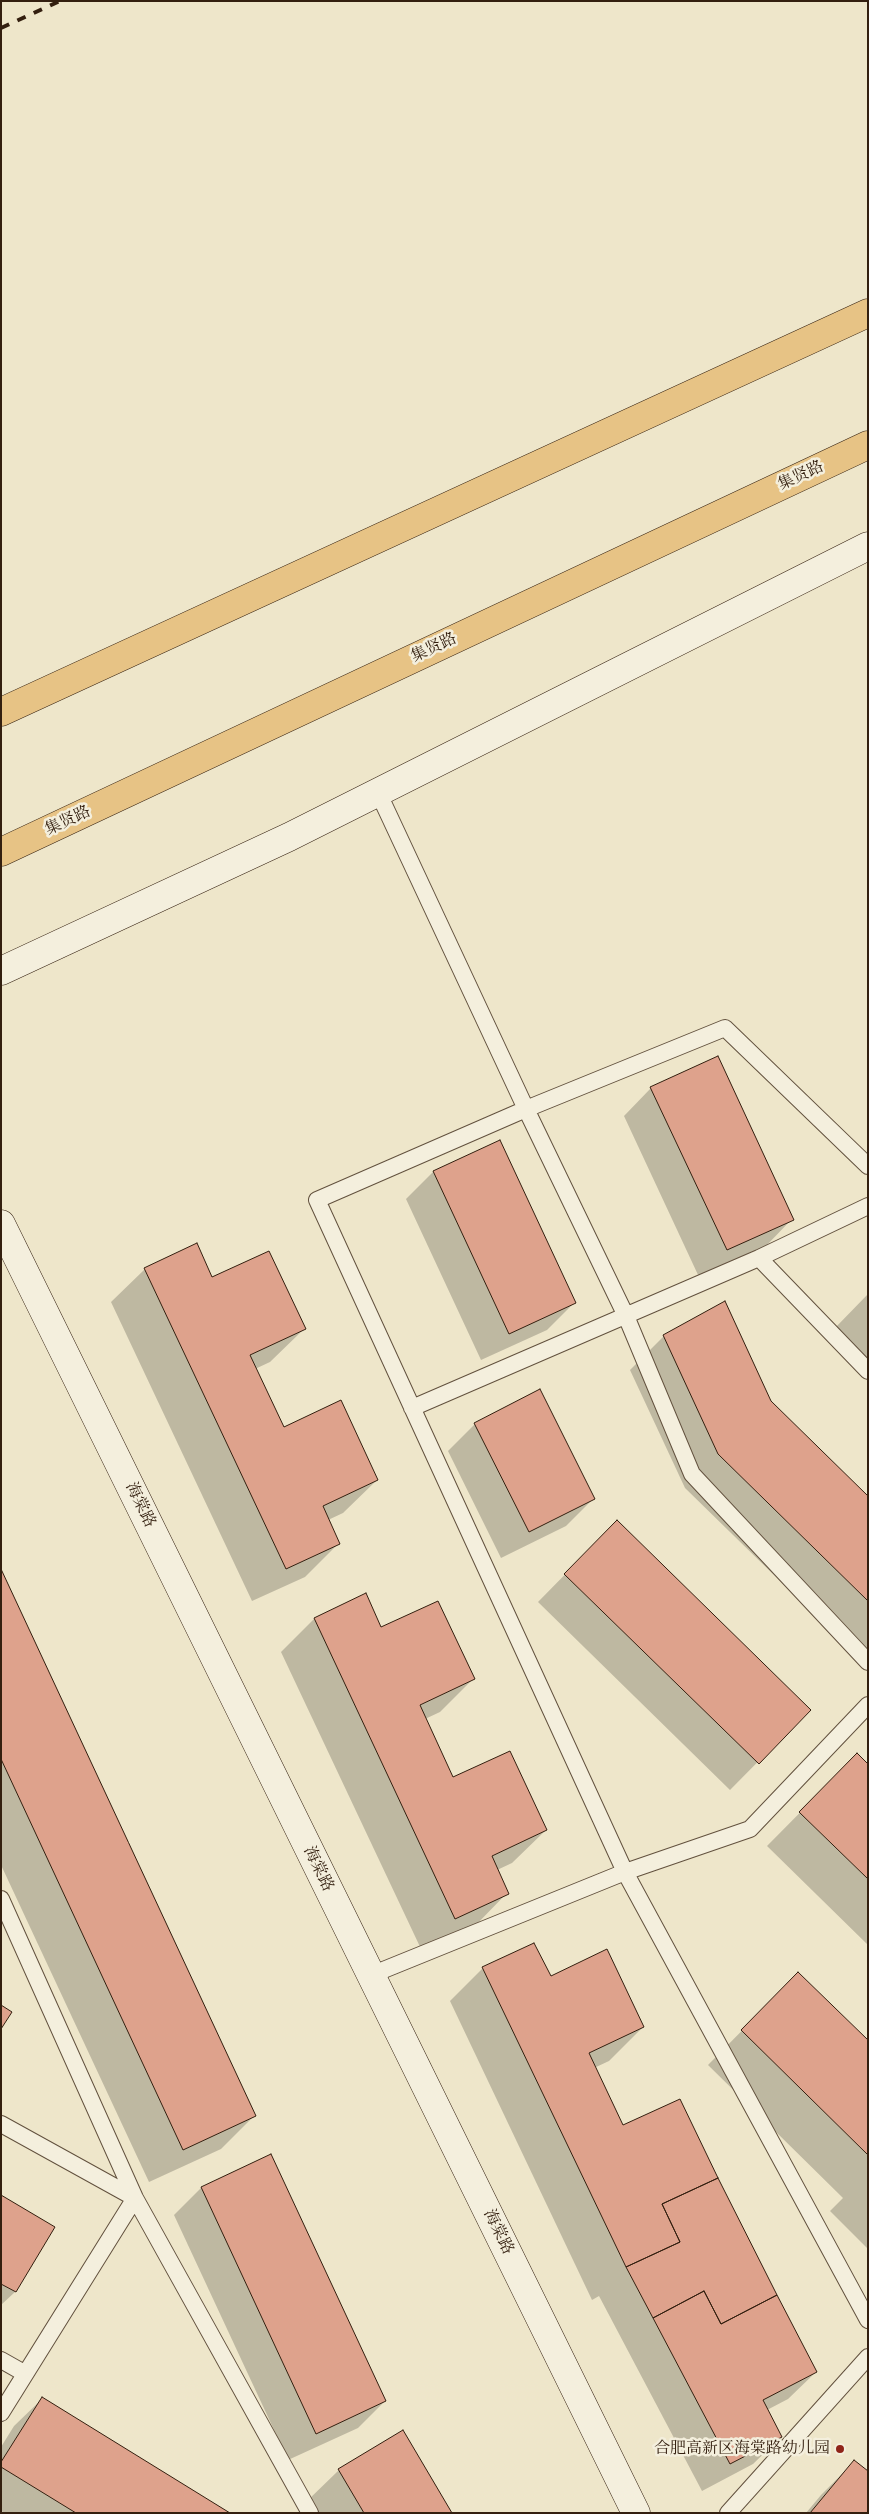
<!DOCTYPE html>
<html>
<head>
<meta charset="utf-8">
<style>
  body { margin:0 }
  #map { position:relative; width:869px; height:2514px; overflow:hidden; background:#eee6ca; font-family:"Gentium Book Plus",serif }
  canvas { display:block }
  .frame { position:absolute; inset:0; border:2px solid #331f0f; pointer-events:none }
</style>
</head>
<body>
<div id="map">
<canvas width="869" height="2514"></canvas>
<div class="frame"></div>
</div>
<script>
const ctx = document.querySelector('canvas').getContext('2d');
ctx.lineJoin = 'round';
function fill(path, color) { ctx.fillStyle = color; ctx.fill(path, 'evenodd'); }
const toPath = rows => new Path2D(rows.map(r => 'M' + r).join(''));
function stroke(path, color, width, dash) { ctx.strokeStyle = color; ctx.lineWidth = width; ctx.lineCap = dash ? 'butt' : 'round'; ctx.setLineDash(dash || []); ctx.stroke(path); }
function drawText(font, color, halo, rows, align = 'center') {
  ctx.font = font + ' "Gentium Book Plus","Noto Serif SC",serif'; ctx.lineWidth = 5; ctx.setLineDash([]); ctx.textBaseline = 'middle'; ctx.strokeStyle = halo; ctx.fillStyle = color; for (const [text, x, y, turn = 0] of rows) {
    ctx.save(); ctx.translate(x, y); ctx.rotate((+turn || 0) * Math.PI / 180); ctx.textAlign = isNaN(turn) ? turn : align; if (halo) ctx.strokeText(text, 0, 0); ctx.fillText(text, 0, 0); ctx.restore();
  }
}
fill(toPath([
  [651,1088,792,1219,765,1247,699,1277,624,1116],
  [433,1172,574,1303,547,1330,481,1360,406,1199],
  [145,1269,212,1278,304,1329,270,1362,255,1369,283,1429,377,1480,343,1513,328,1520,339,1543,305,1577,252,1601,111,1302],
  [868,1294,868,1360,835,1328],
  [664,1336,770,1402,868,1498,868,1667,685,1488,630,1370],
  [475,1424,593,1499,566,1526,501,1558,448,1451],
  [590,1549,809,1710,730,1790,538,1602],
  [1,1572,254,2116,221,2149,149,2182,1,1865],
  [314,1619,381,1629,474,1678,440,1712,425,1719,452,1779,546,1830,512,1863,497,1870,507,1893,474,1927,422,1951,281,1652],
  [857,1755,868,1766,868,1945,767,1846],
  [483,1968,550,1977,643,2027,609,2061,594,2068,622,2127,716,2178,816,2372,788,2399,767,2410,781,2437,753,2464,702,2491,599,2296,592,2300,450,2001],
  [798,1974,868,2042,868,2249,830,2211,843,2198,708,2065],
  [270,2156,385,2401,358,2428,288,2460,174,2215,201,2188],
  [1,2196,53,2227,15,2292,1,2305],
  [42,2399,228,2513,5,2513,1,2511,1,2447,14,2426],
  [854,2462,868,2513,806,2513,821,2495],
  [339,2470,451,2513,311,2513,305,2503]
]), '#0003');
const building = toPath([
  [718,1056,794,1220,727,1250,650,1087,718,1056],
  [500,1140,576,1303,509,1334,433,1171,500,1140],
  [197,1243,212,1277,269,1251,306,1329,250,1355,284,1427,341,1400,378,1480,323,1506,340,1544,286,1569,144,1268,197,1243],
  [725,1301,771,1401,868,1496,868,1601,718,1454,663,1335,725,1301],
  [540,1389,595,1499,529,1532,474,1423,540,1389],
  [617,1520,811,1710,759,1764,564,1574,617,1520],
  [1,1569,256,2116,183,2150,1,1759,1,1569],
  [366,1593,381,1627,438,1601,475,1679,420,1705,453,1777,510,1751,547,1830,492,1856,509,1894,455,1919,314,1618,366,1593],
  [857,1753,868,1764,868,1879,799,1812,857,1753],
  [534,1943,551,1976,607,1949,644,2027,589,2053,623,2125,680,2099,718,2178,662,2204,680,2242,626,2267,482,1967,534,1943],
  [798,1972,868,2040,868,2155,741,2030,798,1972],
  [1,2005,12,2012,1,2029,1,2005],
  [271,2154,386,2401,316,2434,201,2187,271,2154],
  [718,2178,777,2295,721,2324,704,2291,653,2318,626,2267,680,2242,662,2204,718,2178],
  [1,2195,55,2227,16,2292,1,2284,1,2195],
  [704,2291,721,2324,777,2295,817,2372,763,2400,782,2437,730,2464,653,2318,704,2291],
  [42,2397,230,2513,76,2513,1,2467,1,2462,42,2397],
  [403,2430,452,2513,364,2513,338,2469,403,2430],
  [854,2460,868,2471,868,2513,810,2513,854,2460]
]);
fill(building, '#dea28c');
stroke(building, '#331f0f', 1);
const lane = toPath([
  [868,1166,725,1028,526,1109,626,1316,692,1474,868,1662],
  [759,1258,868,1371],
  [412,1408,759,1258,868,1206],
  [868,1705,750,1829,625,1872,868,2320],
  [1,1899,135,2198,310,2513],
  [371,1975,625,1872,317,1200,526,1109,378,792],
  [1,2124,135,2198,1,2413],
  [1,2360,24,2373],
  [728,2513,868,2357]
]);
const secondary = toPath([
  [1,971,289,837,868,546],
  [1,1224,636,2513]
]);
const highway = toPath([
  [1,712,868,313],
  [1,852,868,445]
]);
stroke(lane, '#62513e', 18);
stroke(secondary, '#331f0f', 29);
stroke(highway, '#331f0f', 29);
stroke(lane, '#f4efdd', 16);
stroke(secondary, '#f4efdd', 28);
stroke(highway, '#e7c385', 28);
stroke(toPath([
  [1,28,60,1]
]), '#331f0f', 4, [9, 9]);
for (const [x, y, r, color] of [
  [840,2449,5,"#8f2418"]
]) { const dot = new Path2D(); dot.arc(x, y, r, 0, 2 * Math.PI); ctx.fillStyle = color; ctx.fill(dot); stroke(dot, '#f4efdd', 2); }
drawText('16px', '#331f0f', '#f4efdd', [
  ["集贤路",801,476,-25],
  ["集贤路",434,648,-25],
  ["集贤路",68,821,-25],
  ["海棠路",140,1505,64],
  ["海棠路",318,1869,64],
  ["海棠路",498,2232,64]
]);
drawText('16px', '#331f0f', '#f4efdd', [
  ["合肥高新区海棠路幼儿园",830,2449]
], 'right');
</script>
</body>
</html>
